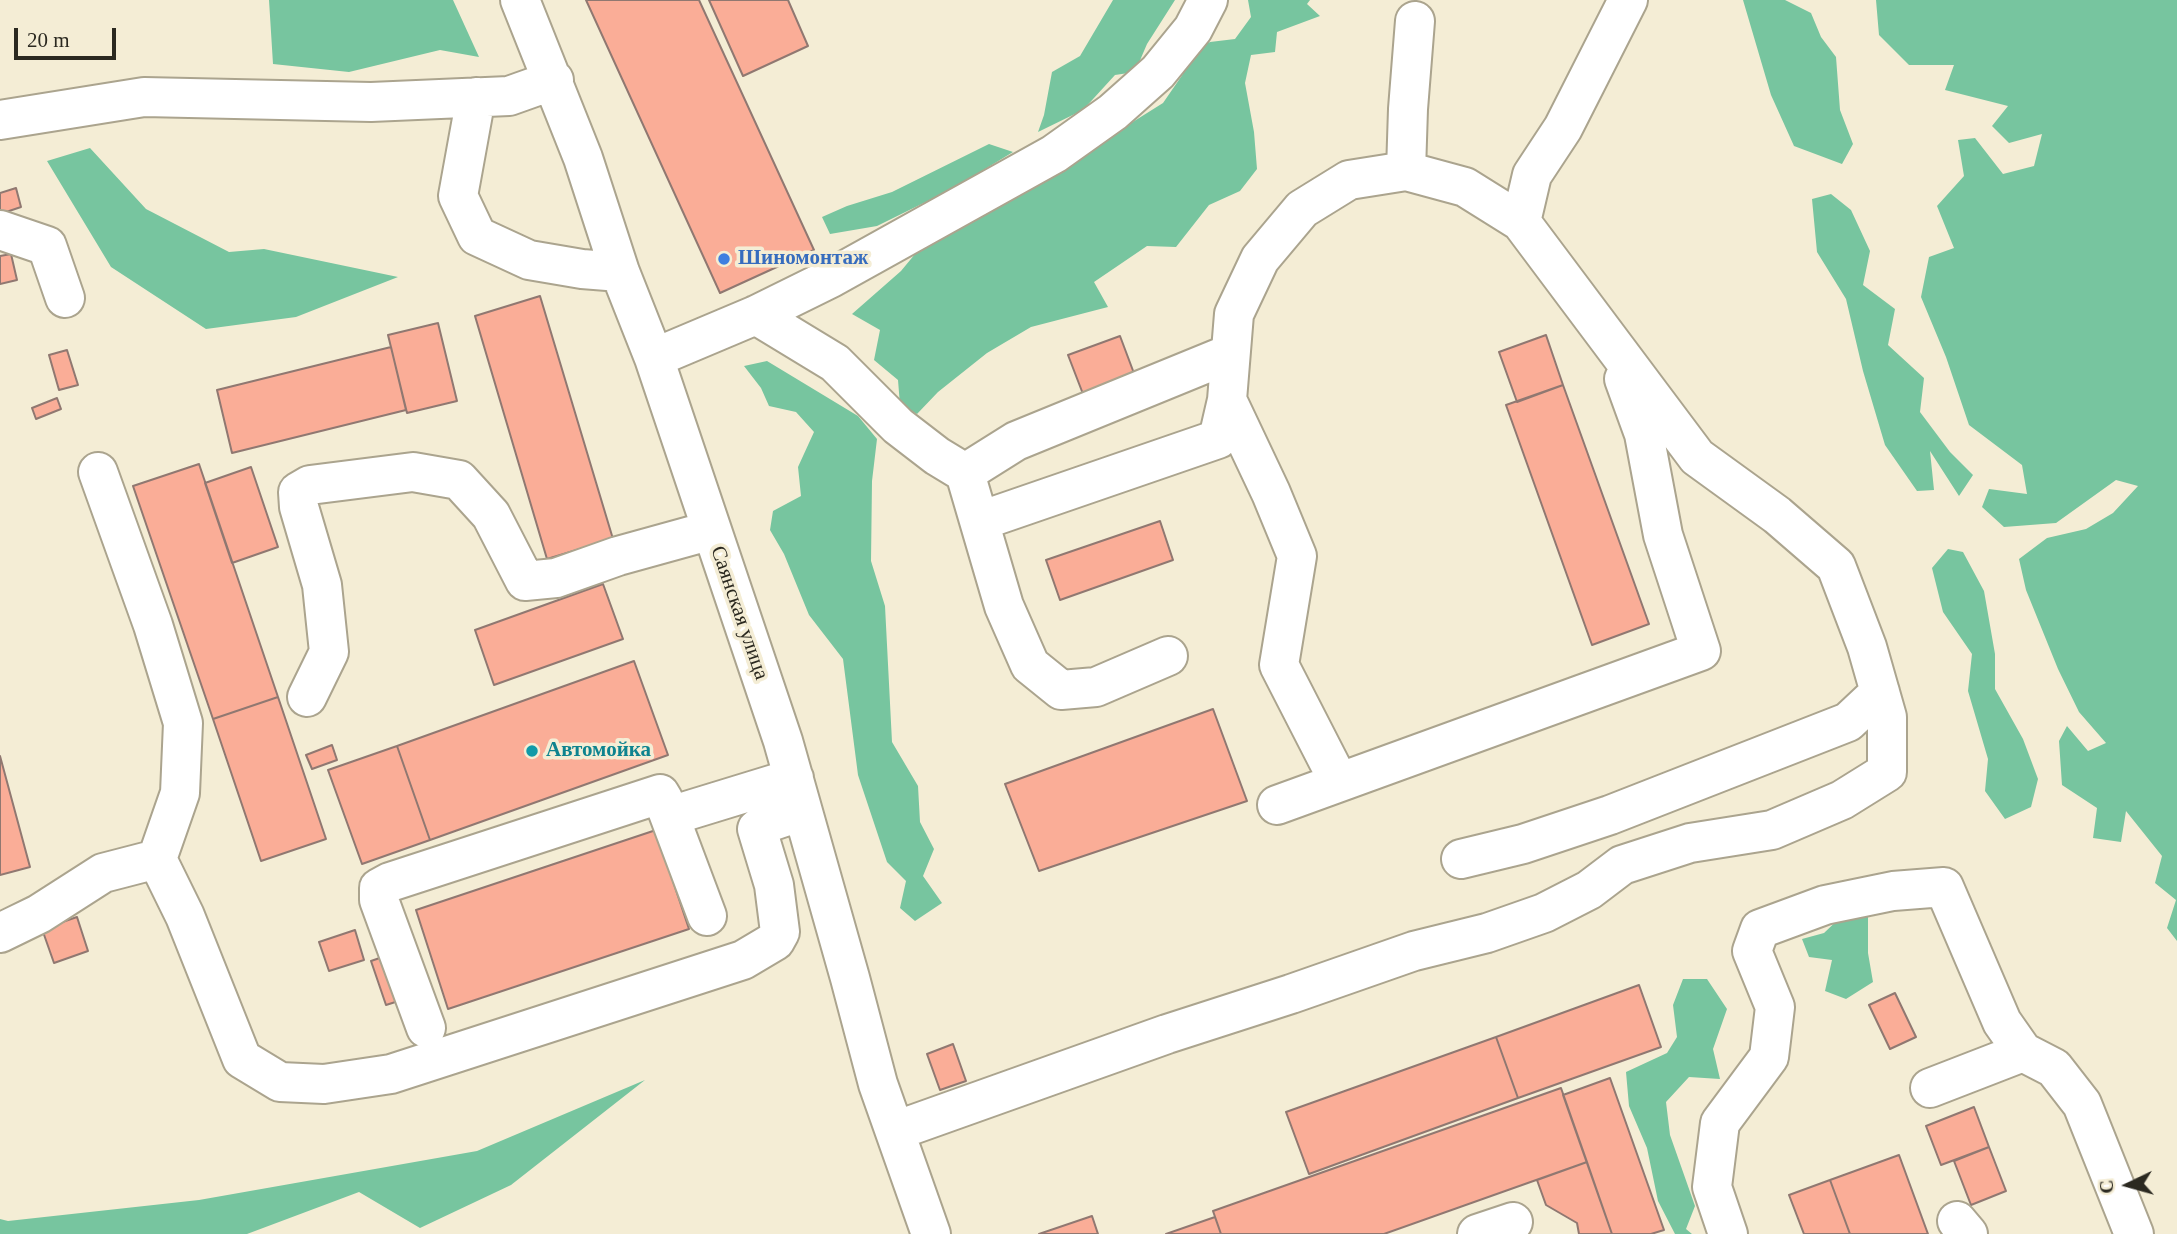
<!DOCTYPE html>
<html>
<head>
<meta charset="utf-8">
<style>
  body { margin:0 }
  #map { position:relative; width:2177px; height:1234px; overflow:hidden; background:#f4edd5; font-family:Georgia,serif }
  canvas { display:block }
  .north { position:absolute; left:2093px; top:1150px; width:70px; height:70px; -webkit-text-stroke:5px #f4edd5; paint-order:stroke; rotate:265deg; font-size:19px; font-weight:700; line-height:28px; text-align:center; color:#2b2920 }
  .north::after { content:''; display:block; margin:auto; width:24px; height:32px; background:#2b2920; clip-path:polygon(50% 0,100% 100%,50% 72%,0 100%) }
  .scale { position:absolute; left:14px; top:28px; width:102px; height:32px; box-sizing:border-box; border:4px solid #2b2920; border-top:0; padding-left:9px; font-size:21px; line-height:24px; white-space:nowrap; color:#2b2920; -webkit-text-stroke:5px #f4edd5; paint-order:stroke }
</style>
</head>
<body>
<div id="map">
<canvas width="2177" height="1234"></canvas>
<div class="north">С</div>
<div class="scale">20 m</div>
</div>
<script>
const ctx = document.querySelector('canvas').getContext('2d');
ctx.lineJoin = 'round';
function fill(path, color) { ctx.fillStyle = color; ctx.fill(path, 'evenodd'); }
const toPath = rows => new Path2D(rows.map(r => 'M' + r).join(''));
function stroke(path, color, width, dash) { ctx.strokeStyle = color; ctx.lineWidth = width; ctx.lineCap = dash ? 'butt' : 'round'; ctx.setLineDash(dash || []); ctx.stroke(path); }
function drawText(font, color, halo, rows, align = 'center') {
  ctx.font = font + ' Georgia,serif'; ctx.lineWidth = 7; ctx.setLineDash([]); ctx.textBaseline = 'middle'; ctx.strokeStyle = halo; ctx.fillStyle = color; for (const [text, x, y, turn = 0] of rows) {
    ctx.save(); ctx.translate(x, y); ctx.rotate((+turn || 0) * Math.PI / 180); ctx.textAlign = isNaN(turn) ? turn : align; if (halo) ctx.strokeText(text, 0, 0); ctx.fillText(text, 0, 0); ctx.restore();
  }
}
fill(toPath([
  [269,0,453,0,479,57,440,50,349,72,273,64],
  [1113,0,1175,0,1147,44,1135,72,1115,75,1083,110,1038,132,1044,115,1052,72,1080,56],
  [1248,0,1310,0,1307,4,1320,16,1277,32,1275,52,1251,55,1245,83,1254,132,1257,169,1240,191,1209,205,1176,247,1147,246,1094,282,1108,307,1031,327,987,353,938,392,917,414,900,405,898,380,874,360,880,330,852,314,901,271,925,242,1088,150,1163,103,1183,74,1177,61,1210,42,1235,39,1251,17],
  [1743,0,1785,0,1811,13,1821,37,1836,57,1840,110,1853,144,1842,164,1794,146,1771,95],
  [1876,0,2177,0,2177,941,2167,928,2176,900,2155,883,2162,856,2126,811,2121,842,2093,838,2097,808,2062,785,2059,741,2067,726,2088,751,2106,743,2079,712,2058,669,2026,590,2019,559,2047,538,2086,529,2113,513,2138,486,2116,480,2056,523,2004,527,1982,507,1989,489,2027,494,2022,465,1969,425,1946,357,1921,297,1929,257,1954,248,1937,206,1964,176,1958,140,1975,138,2003,174,2034,166,2042,134,2009,143,1992,126,2008,106,1945,90,1954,65,1909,65,1879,35],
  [989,144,1013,152,954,188,877,226,830,234,822,217,847,206,892,192],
  [90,148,146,209,229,252,264,249,398,277,296,317,206,329,111,267,47,161],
  [1831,194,1851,210,1870,251,1863,285,1895,309,1888,345,1924,378,1920,412,1950,452,1973,475,1959,496,1930,451,1934,490,1917,491,1885,445,1863,371,1846,299,1817,252,1812,199],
  [767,361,858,416,877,439,872,481,871,561,885,606,892,742,918,786,920,822,934,849,923,876,942,903,915,921,900,908,906,881,887,862,858,775,843,659,809,615,784,554,770,530,773,511,801,496,798,467,814,432,796,412,769,406,761,388,744,366],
  [1948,549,1963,552,1984,591,1995,654,1995,689,2023,739,2038,779,2031,807,2005,819,1985,791,1988,759,1968,691,1972,654,1943,612,1932,568],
  [1846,912,1868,917,1868,953,1873,982,1846,999,1825,991,1832,960,1809,957,1802,939,1824,933],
  [1683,979,1707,979,1727,1009,1713,1049,1720,1079,1689,1077,1666,1102,1670,1135,1695,1206,1686,1229,1692,1234,1675,1234,1658,1201,1647,1148,1629,1106,1626,1072,1667,1053,1677,1037,1673,1005],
  [645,1080,511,1185,420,1228,359,1192,247,1234,0,1234,0,1219,8,1221,199,1200,477,1151]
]), '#77c59f');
const building = toPath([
  [586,0,699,0,814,250,720,293,586,0],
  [709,0,788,0,808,46,743,76,709,0],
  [16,188,21,207,0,214,0,193,16,188],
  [11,254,17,280,0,284,0,256,11,254],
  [540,296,613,539,547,559,475,316,540,296],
  [438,323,457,401,407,413,388,335,438,323],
  [1546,335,1563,385,1517,402,1499,352,1546,335],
  [1120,336,1135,376,1083,394,1068,355,1120,336],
  [391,347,406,410,232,453,217,390,391,347],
  [67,350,78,385,59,390,49,355,67,350],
  [1563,385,1649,624,1592,645,1506,405,1563,385],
  [57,398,61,409,36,419,32,408,57,398],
  [199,464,278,697,213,719,133,486,199,464],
  [251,467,278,547,232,563,205,483,251,467],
  [1160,521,1173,560,1060,600,1046,560,1160,521],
  [603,584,623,639,494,685,475,630,603,584],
  [634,661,668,755,430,840,397,746,634,661],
  [278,697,326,839,261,861,213,719,278,697],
  [1213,709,1247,801,1039,871,1005,784,1213,709],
  [332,745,337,760,312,769,306,755,332,745],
  [397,746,430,840,362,864,328,770,397,746],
  [0,756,30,867,0,875,0,756],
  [656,830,689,929,448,1009,416,910,656,830],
  [77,917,88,951,54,963,42,929,77,917],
  [355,930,364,960,329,971,319,942,355,930],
  [394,953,408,998,386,1005,371,961,394,953],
  [1639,985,1661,1047,1518,1098,1496,1037,1639,985],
  [1895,993,1916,1037,1890,1049,1869,1005,1895,993],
  [1496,1037,1518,1098,1309,1174,1286,1112,1496,1037],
  [953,1044,966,1081,940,1090,927,1054,953,1044],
  [1610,1078,1664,1230,1651,1234,1612,1234,1563,1095,1610,1078],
  [1561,1088,1587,1162,1384,1234,1221,1234,1213,1211,1561,1088],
  [1974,1107,1989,1147,1941,1165,1926,1126,1974,1107],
  [1989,1147,2006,1191,1971,1205,1954,1161,1989,1147],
  [1899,1155,1928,1234,1850,1234,1830,1180,1899,1155],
  [1587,1162,1612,1234,1579,1234,1577,1223,1546,1205,1537,1180,1587,1162],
  [1830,1180,1850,1234,1804,1234,1789,1195,1830,1180],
  [1092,1216,1098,1234,1039,1234,1092,1216],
  [1215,1217,1221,1234,1166,1234,1215,1217]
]);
fill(building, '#faad97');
stroke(building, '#907871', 2);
const minor = toPath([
  [520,0,583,158,620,272,654,358,783,741,850,978,878,1084,931,1234],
  [476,97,458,196,477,236,529,260,582,269,620,272],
  [0,120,144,97,371,102,509,96,554,80],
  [1406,171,1408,109,1415,21],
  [1521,222,1532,175,1563,128,1628,0],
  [0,230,47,246,65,298],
  [756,315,835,363,898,426,937,456,965,473,1004,606,1030,665,1061,690,1096,687,1168,656],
  [654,358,756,315,831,278,1054,154,1113,112,1158,72,1193,29,1208,0],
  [1227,400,1271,493,1297,556,1279,665,1339,782],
  [98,472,153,625,183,723,180,793,157,859],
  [965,473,1016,441,1229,354],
  [307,697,329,652,322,585,299,507,298,492,310,485,413,472,459,480,491,515,525,581,556,578,618,556,712,530],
  [1277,805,1701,651,1663,535,1644,434,1624,379],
  [670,816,794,778],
  [1461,859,1523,844,1610,815,1848,722,1880,692],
  [0,933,39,914,103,873,157,859,185,916,242,1059,280,1082,324,1084,391,1074,743,960,775,941,780,932,774,885,757,829,764,824,802,811],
  [426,1028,379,900,379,888,390,882,660,794,663,799,707,916],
  [1930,1088,2023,1052],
  [895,1131,1167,1034,1291,994,1414,951,1487,933,1544,913,1589,890,1622,865,1690,843,1772,830,1842,800,1887,772,1887,717,1867,647,1836,566,1777,515,1697,457,1521,222,1465,187,1406,171,1349,180,1302,209,1260,259,1234,314,1227,400,1218,439,980,521],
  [1957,1221,1968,1234],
  [1477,1234,1513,1222],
  [1728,1234,1712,1187,1720,1123,1769,1057,1775,1007,1752,951,1760,929,1825,905,1893,891,1944,887,2002,1022,2023,1052,2054,1068,2082,1104,2134,1234]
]);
stroke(minor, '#aba48e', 42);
stroke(minor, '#fff', 38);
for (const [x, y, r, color] of [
  [724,259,7,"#3f7fe0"],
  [532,751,7,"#0f9aa8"]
]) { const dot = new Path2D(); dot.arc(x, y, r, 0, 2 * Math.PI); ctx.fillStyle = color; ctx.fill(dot); stroke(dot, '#f4edd5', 2.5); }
drawText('bold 21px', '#366cbe', '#f4edd5', [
  ["Шиномонтаж",738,259]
], 'left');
drawText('21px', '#2b2920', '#f4edd5', [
  ["Саянская улица",739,613,71]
]);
drawText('bold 21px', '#0d838f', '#f4edd5', [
  ["Автомойка",546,751]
], 'left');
</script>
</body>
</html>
